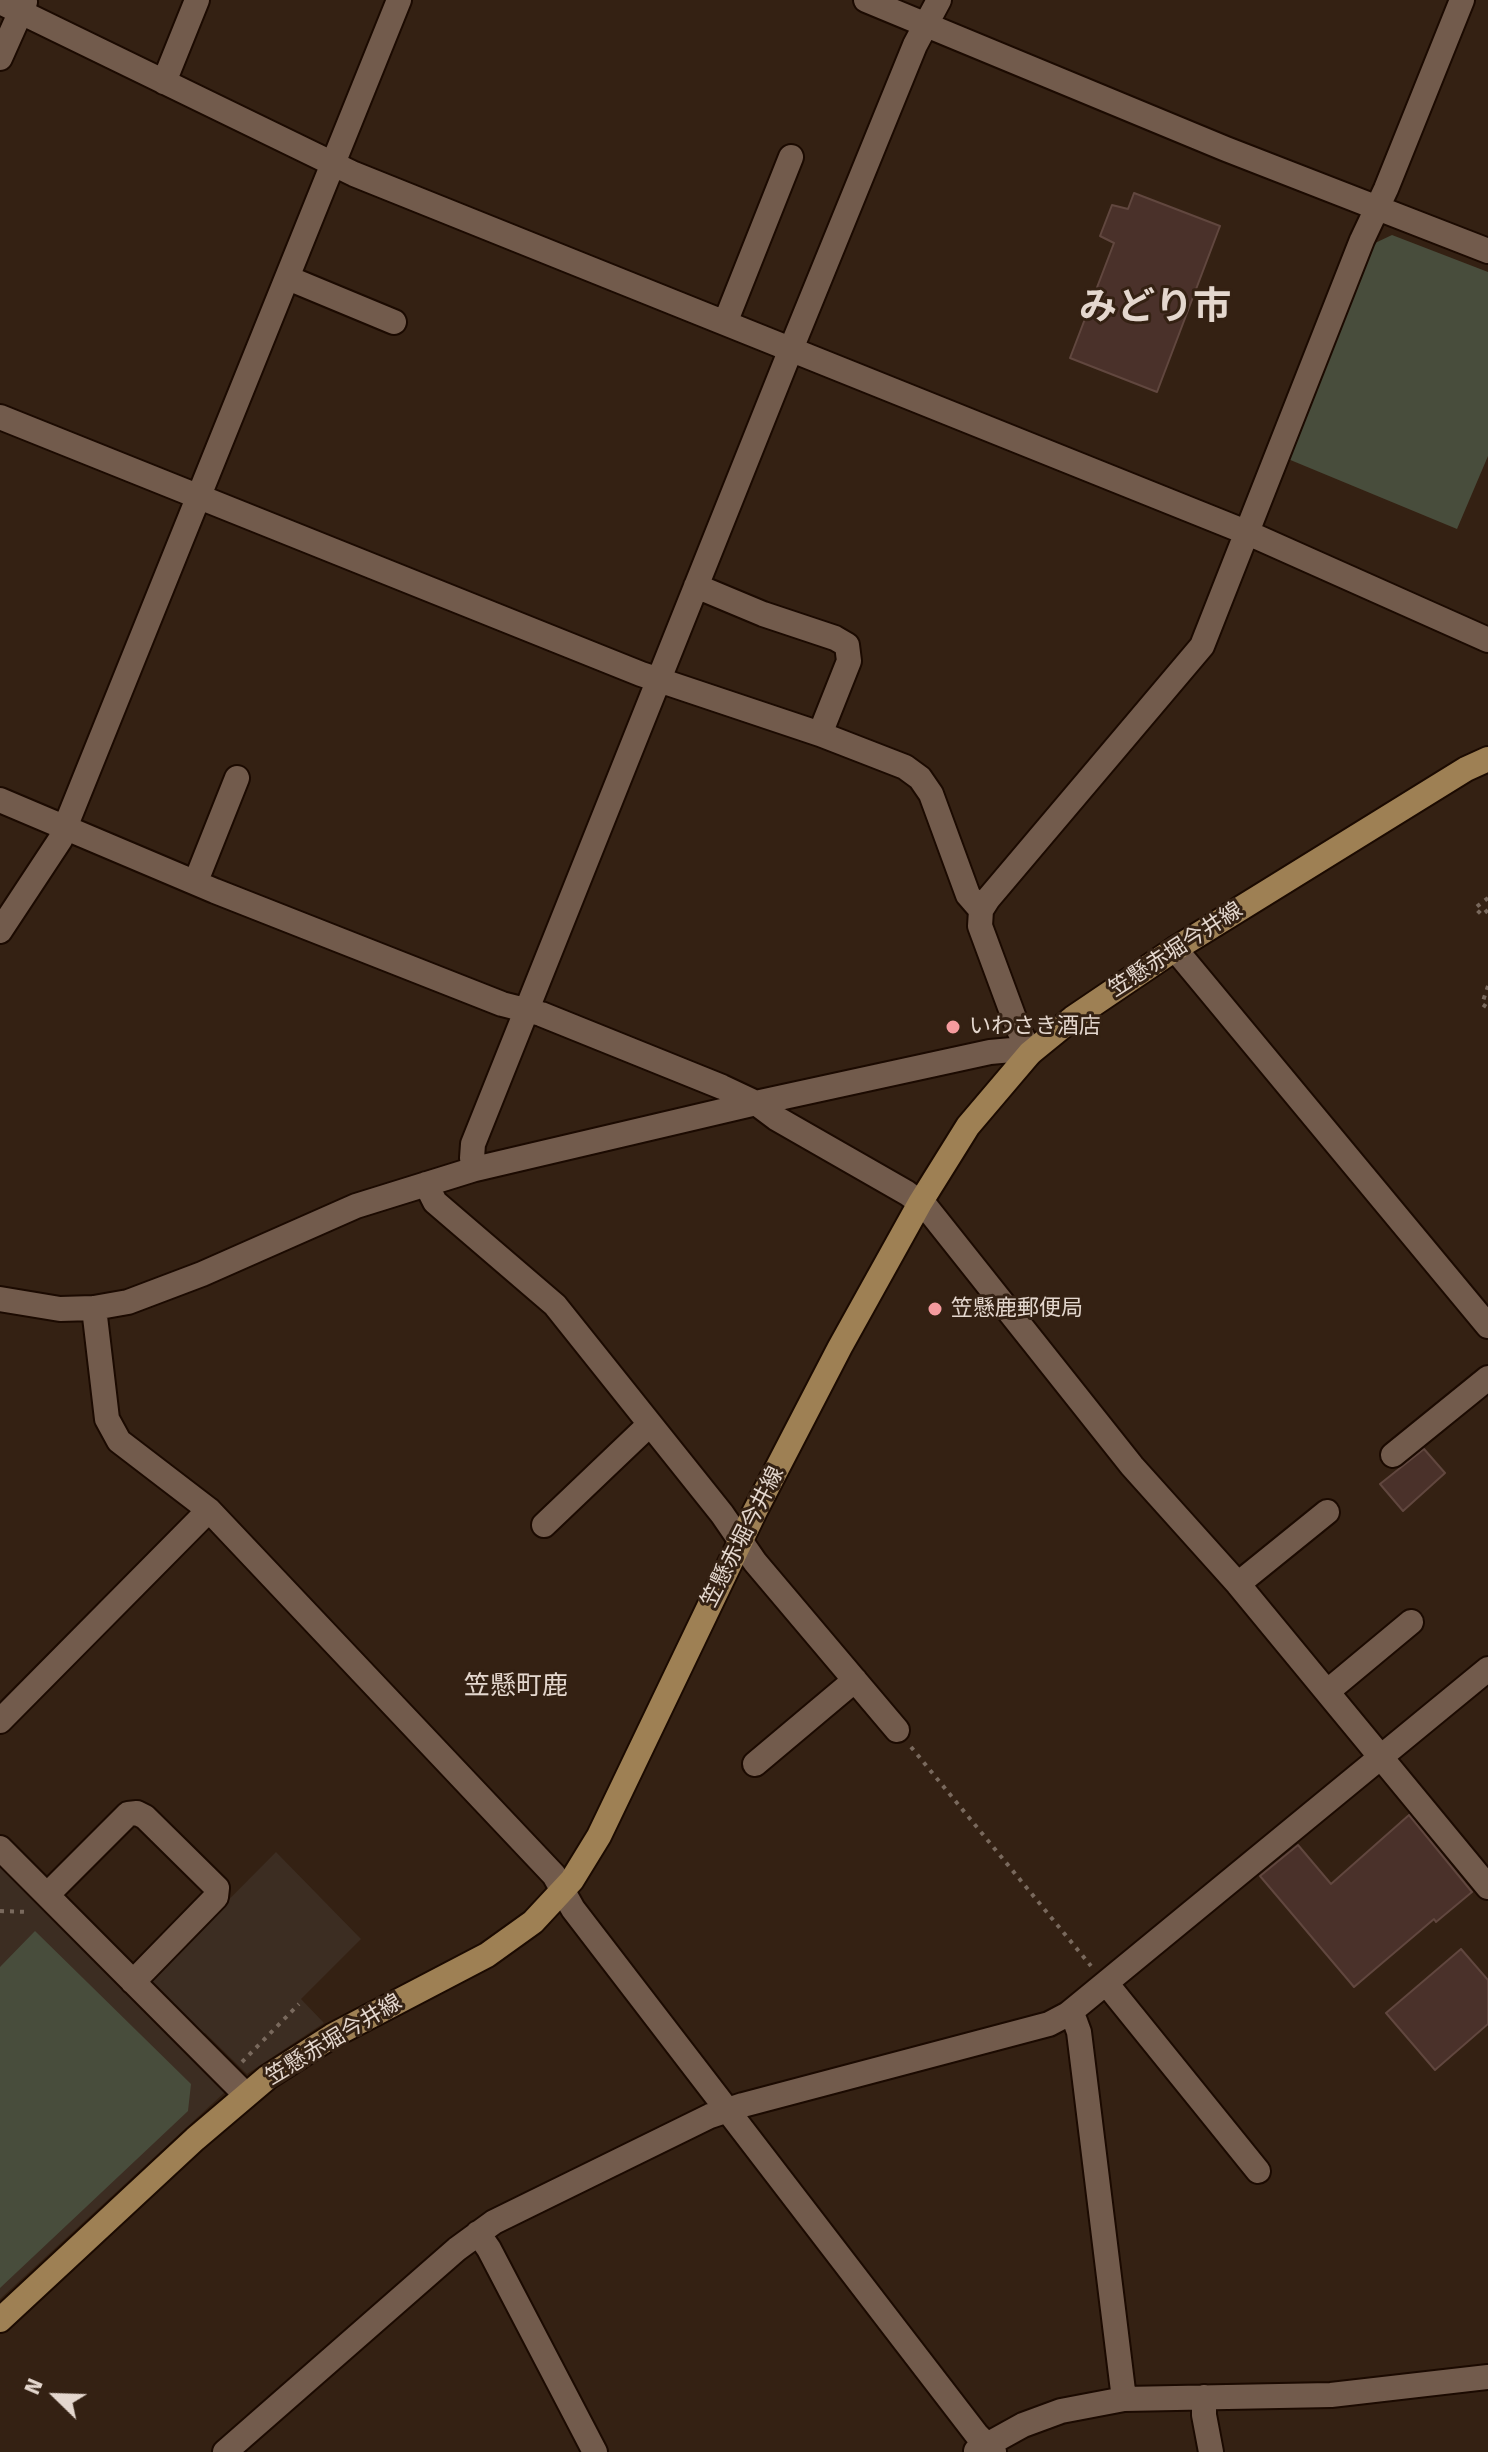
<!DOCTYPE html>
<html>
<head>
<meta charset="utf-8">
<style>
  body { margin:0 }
  #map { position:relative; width:1488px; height:2452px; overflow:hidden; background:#342113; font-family:"Fira Sans",sans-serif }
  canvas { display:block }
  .north { position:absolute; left:16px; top:2356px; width:80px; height:80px; -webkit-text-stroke:6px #342113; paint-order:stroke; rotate:293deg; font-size:22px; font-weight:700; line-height:32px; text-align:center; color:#e4d7ce }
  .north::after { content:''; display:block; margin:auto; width:28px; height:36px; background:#e4d7ce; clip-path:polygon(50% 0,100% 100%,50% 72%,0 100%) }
</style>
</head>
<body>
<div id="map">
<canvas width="1488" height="2452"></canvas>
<div class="north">N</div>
</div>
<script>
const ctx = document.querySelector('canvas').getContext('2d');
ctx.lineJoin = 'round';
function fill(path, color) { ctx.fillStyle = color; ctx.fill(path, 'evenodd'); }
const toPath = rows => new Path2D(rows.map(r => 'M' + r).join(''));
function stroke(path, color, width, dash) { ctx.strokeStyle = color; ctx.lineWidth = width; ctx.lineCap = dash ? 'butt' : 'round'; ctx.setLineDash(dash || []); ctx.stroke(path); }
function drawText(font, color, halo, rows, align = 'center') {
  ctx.font = font + ' "Fira Sans","Noto Sans JP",sans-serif'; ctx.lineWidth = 6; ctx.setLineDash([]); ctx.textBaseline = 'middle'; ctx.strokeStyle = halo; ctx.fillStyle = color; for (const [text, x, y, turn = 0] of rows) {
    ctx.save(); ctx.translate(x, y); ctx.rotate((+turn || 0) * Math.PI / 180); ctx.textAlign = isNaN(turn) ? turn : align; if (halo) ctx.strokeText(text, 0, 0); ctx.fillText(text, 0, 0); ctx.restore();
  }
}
fill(toPath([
  [276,1852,361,1939,301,1999,324,2023,247,2074,205,2033,197,2033,146,1983],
  [0,1867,224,2090,224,2093,0,2299]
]), '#3c2d22');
fill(toPath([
  [1392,235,1488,272,1488,456,1457,529,1288,459,1375,243],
  [35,1931,191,2084,188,2111,0,2288,0,1967]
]), '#484d3c');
const building = toPath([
  [1134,193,1220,226,1157,392,1070,358,1114,243,1100,236,1112,205,1128,209,1134,193],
  [1424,1449,1445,1473,1403,1511,1380,1484,1424,1449],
  [1409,1815,1472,1892,1436,1922,1434,1919,1354,1987,1260,1876,1298,1845,1331,1884,1409,1815],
  [1461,1949,1488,1980,1488,2024,1435,2070,1386,2013,1461,1949]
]);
fill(building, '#4a312a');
stroke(building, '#61473f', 2);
const minor = toPath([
  [866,0,1226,149,1488,251],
  [0,2,354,174,1248,533,1488,640],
  [0,58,25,2],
  [164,82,197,0],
  [288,278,394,322],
  [725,323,791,157],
  [0,417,641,674,820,734,905,767,920,778,931,794,968,895,981,910],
  [696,586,763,614,835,638,847,645,849,661,820,734],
  [0,800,215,891,502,1004,541,1014,722,1087,756,1103,776,1118,907,1193,927,1208,1132,1466,1238,1584,1488,1887],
  [196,881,237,778],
  [0,931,60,840,399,0],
  [1175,949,1488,1326],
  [1030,1053,1017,1026,980,926,981,910,988,899,1202,646,1362,240,1386,189,1462,0],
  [475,1169,472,1158,473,1144,791,349,915,45,939,0],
  [426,1184,435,1202,555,1305,722,1514,755,1562,897,1730],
  [0,1299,60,1309,94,1308,128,1302,202,1274,356,1206,475,1169,756,1103,990,1052,1012,1050,1030,1053],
  [94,1308,107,1419,119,1441,209,1510,554,1875,573,1909,907,2344,977,2435,994,2452],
  [1393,1455,1488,1378],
  [544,1525,650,1424],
  [1238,1584,1327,1512],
  [1328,1691,1411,1622],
  [0,1721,209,1510],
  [755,1764,855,1680],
  [0,1848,246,2095],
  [47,1895,128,1814,137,1813,145,1817,217,1888,216,1897,133,1982],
  [1106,1983,1258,2171],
  [1068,2014,1075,2021,1079,2032,1124,2399],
  [478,2233,489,2249,595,2452],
  [1204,2397,1204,2415,1211,2452],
  [976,2451,1023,2425,1061,2411,1124,2399,1331,2395,1488,2377],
  [225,2452,457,2249,494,2222,710,2116,743,2105,1049,2024,1068,2014,1488,1669]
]);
const major = toPath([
  [0,2320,195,2139,268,2077,332,2036,487,1955,533,1922,572,1880,599,1836,755,1511,840,1347,920,1203,968,1126,1030,1053,1073,1018,1175,949,1466,769,1488,759]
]);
stroke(minor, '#1b0a01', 28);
stroke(major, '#1b0a01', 28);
stroke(toPath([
  [1488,898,1475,908,1482,915,1488,910],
  [1488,986,1482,1004,1488,1008],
  [911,1747,1091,1966],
  [0,1911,29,1912],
  [242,2062,299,2004]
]), '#79695d', 4, [4, 6]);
stroke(minor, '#725b4c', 24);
stroke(major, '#9e8054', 24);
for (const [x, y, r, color] of [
  [953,1027,8,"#f59b9e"],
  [935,1309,8,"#f59b9e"]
]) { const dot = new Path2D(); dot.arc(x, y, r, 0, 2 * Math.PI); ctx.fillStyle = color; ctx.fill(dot); stroke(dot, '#342113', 3); }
drawText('22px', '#e4d7ce', '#342113', [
  ["笠懸赤堀今井線",1176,950,-33],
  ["笠懸赤堀今井線",743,1537,-63],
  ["笠懸赤堀今井線",334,2040,-31]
]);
drawText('22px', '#e4d7ce', '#342113', [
  ["いわさき酒店",969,1027],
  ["笠懸鹿郵便局",951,1309]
], 'left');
drawText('26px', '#e4d7ce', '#342113', [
  ["笠懸町鹿",516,1687]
]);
drawText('bold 38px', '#e4d7ce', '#342113', [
  ["みどり市",1155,308]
]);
</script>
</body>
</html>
